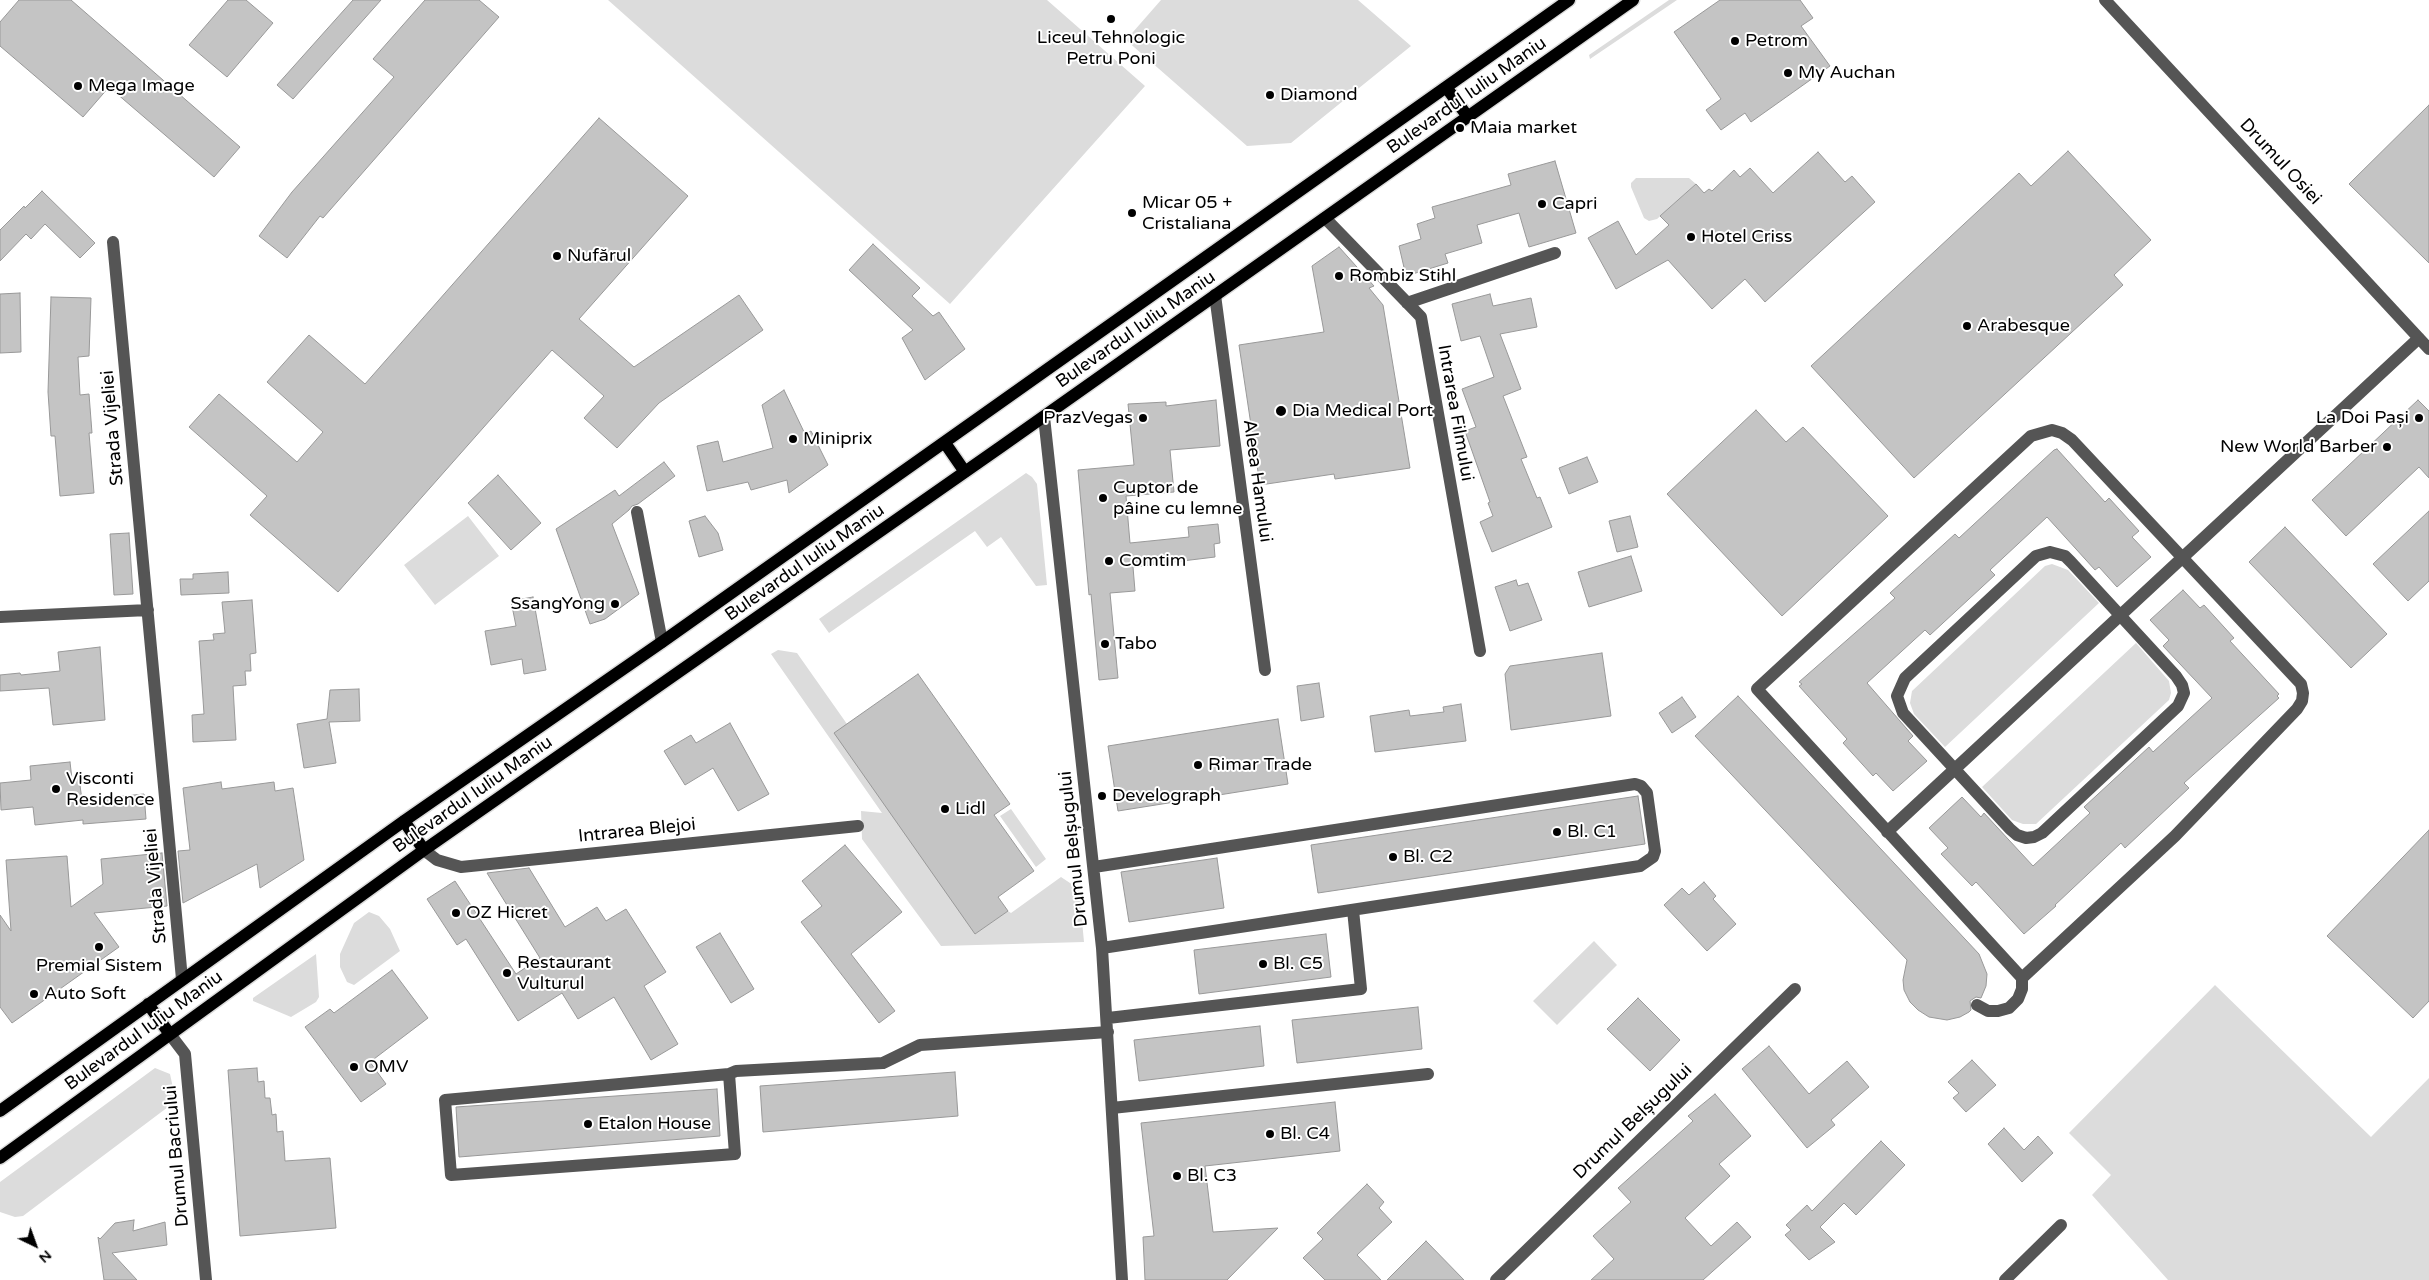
<!DOCTYPE html>
<html>
<head>
<meta charset="utf-8">
<style>
  body { margin:0 }
  #map { position:relative; width:2429px; height:1280px; overflow:hidden; background:#fff; font-family:"Varela Round",sans-serif }
  canvas { display:block }
  .north { position:absolute; left:10px; top:1220px; width:50px; height:50px; -webkit-text-stroke:4px #fff; paint-order:stroke; rotate:138deg; font-size:14px; font-weight:700; line-height:20px; text-align:center; color:#000 }
  .north::after { content:''; display:block; margin:auto; width:18px; height:22px; background:#000; clip-path:polygon(50% 0,100% 100%,50% 72%,0 100%) }
</style>
</head>
<body>
<div id="map">
<canvas width="2429" height="1280"></canvas>
<div class="north">N</div>
</div>
<script>
const ctx = document.querySelector('canvas').getContext('2d');
ctx.lineJoin = 'round';
function fill(path, color) { ctx.fillStyle = color; ctx.fill(path, 'evenodd'); }
const toPath = rows => new Path2D(rows.map(r => 'M' + r).join(''));
function stroke(path, color, width, dash) { ctx.strokeStyle = color; ctx.lineWidth = width; ctx.lineCap = dash ? 'butt' : 'round'; ctx.setLineDash(dash || []); ctx.stroke(path); }
function drawText(font, color, halo, rows, align = 'center') {
  ctx.font = font + ' "Varela Round",sans-serif'; ctx.lineWidth = 4; ctx.setLineDash([]); ctx.textBaseline = 'middle'; ctx.strokeStyle = halo; ctx.fillStyle = color; for (const [text, x, y, turn = 0] of rows) {
    ctx.save(); ctx.translate(x, y); ctx.rotate((+turn || 0) * Math.PI / 180); ctx.textAlign = isNaN(turn) ? turn : align; if (halo) ctx.strokeText(text, 0, 0); ctx.fillText(text, 0, 0); ctx.restore();
  }
}
fill(toPath([
  [608,0,1047,0,1145,86,950,304],
  [1161,0,1358,0,1411,46,1291,143,1247,146,1126,40],
  [1669,0,1677,0,1590,59,1589,55],
  [1636,178,1689,178,1696,184,1657,219,1649,221,1644,218,1631,187,1631,183],
  [1026,473,1032,477,1037,484,1047,585,1036,586,1001,537,987,547,975,531,829,633,819,619],
  [468,516,499,556,435,605,404,565],
  [2052,564,2068,570,2099,603,1945,747,1914,714,1910,703,1912,691,2045,566],
  [2136,643,2169,681,2171,693,2169,700,2036,824,2023,824,2012,820,1982,787],
  [778,650,797,653,847,724,976,933,1008,911,1011,913,1061,877,1079,889,1084,942,941,946,862,839,861,811,882,813,771,654],
  [1011,809,1046,859,1036,867,1000,816],
  [369,912,379,916,390,929,400,951,354,985,347,982,340,967,340,954,354,923],
  [1594,941,1617,965,1557,1025,1533,1001],
  [316,954,319,997,316,1002,291,1017,253,1001,253,998],
  [2215,985,2371,1137,2429,1078,2429,1280,2168,1280,2092,1195,2111,1175,2069,1133],
  [155,1068,170,1074,175,1097,172,1104,23,1216,15,1217,0,1212,0,1182]
]), '#dcdcdc');
const building = toPath([
  [19,0,71,0,240,147,214,177,109,87,83,117,0,46,0,22,19,0],
  [228,0,246,0,273,23,227,77,189,45,228,0],
  [353,0,381,0,293,99,277,85,353,0],
  [425,0,479,0,499,17,323,218,320,216,287,258,259,236,292,192,394,77,373,59,425,0],
  [1720,0,1800,0,1813,18,1801,26,1830,66,1751,122,1745,113,1721,130,1706,110,1721,99,1674,32,1720,0],
  [2429,105,2429,263,2349,184,2429,105],
  [599,118,688,196,579,319,634,367,739,295,763,330,659,403,617,448,584,418,604,396,552,350,338,592,250,515,267,496,189,427,219,394,297,462,323,432,267,382,309,335,365,384,599,118],
  [2068,151,2151,240,2114,275,2123,285,1914,478,1811,366,2019,173,2031,186,2068,151],
  [1818,152,1845,182,1852,176,1875,202,1765,302,1745,279,1712,309,1668,260,1616,289,1588,238,1618,221,1636,255,1669,225,1660,216,1696,184,1704,193,1709,189,1712,191,1734,170,1740,177,1750,168,1773,193,1818,152],
  [1555,161,1576,233,1529,247,1519,213,1477,225,1482,243,1445,254,1448,263,1406,276,1399,246,1421,239,1417,224,1435,218,1432,207,1511,185,1508,174,1555,161],
  [42,191,95,243,80,258,45,224,31,239,26,234,0,261,0,230,24,206,25,208,42,191],
  [873,244,920,288,912,296,933,316,939,312,965,349,925,380,902,338,913,330,849,270,873,244],
  [1339,247,1374,286,1369,288,1383,305,1410,468,1335,479,1334,474,1260,485,1239,345,1324,332,1312,266,1339,247],
  [20,293,21,352,0,353,0,294,20,293],
  [1490,294,1493,306,1531,298,1537,327,1500,334,1521,389,1503,396,1527,457,1521,459,1537,498,1540,497,1552,527,1492,552,1480,522,1493,516,1488,503,1490,502,1465,431,1476,427,1462,389,1494,377,1480,336,1461,341,1452,304,1490,294],
  [51,297,91,298,89,356,78,357,80,395,89,394,92,433,89,433,94,493,60,496,55,436,51,436,48,392,51,297],
  [784,390,805,434,811,431,828,465,789,493,787,480,751,490,748,482,707,491,697,446,718,441,723,462,773,448,762,405,784,390],
  [1216,400,1220,446,1170,450,1174,492,1126,496,1130,543,1189,537,1188,527,1218,524,1220,543,1214,544,1215,557,1133,567,1135,591,1110,593,1118,678,1099,680,1091,594,1089,595,1078,470,1134,465,1128,404,1166,402,1166,406,1216,400],
  [2418,400,2429,411,2429,478,2419,467,2346,536,2312,500,2418,400],
  [1756,410,1786,442,1803,427,1888,516,1782,616,1667,494,1756,410],
  [2057,449,2105,502,2109,498,2139,531,2132,537,2151,557,2117,587,2099,567,2095,570,2047,517,1990,570,1995,575,1930,635,1925,630,1867,683,1913,736,1908,741,1927,761,1893,791,1876,773,1873,776,1843,743,1847,739,1799,686,1802,684,1799,682,1895,598,1890,593,1955,534,1959,538,2054,450,2057,449],
  [1587,457,1598,482,1569,494,1559,468,1587,457],
  [664,462,675,476,638,504,632,506,629,510,612,524,639,594,605,619,590,624,556,529,615,490,619,496,664,462],
  [498,475,541,523,511,550,468,503,498,475],
  [2429,511,2429,581,2408,601,2373,564,2429,511],
  [705,516,718,533,723,550,699,557,689,521,705,516],
  [1630,516,1638,547,1617,552,1609,521,1630,516],
  [2285,527,2387,634,2351,668,2249,562,2285,527],
  [129,533,133,594,114,595,110,534,129,533],
  [1631,556,1642,591,1589,607,1578,572,1631,556],
  [228,572,229,593,181,595,180,579,193,579,193,574,228,572],
  [1516,580,1518,586,1528,583,1542,620,1510,631,1495,587,1516,580],
  [2183,590,2200,608,2204,605,2234,638,2230,641,2279,694,2277,696,2279,698,2184,783,2189,788,2125,848,2121,843,2055,905,2056,906,2024,934,1976,882,1972,886,1941,854,1948,848,1929,828,1962,797,1981,817,1984,813,2033,866,2090,813,2084,807,2149,747,2153,752,2212,698,2163,646,2169,640,2150,620,2183,590],
  [533,597,546,670,524,674,522,659,491,665,485,631,516,626,511,601,533,597],
  [252,600,256,653,250,654,251,671,245,671,246,685,233,686,236,740,193,742,192,715,204,714,199,641,214,640,213,634,225,633,222,602,252,600],
  [100,647,105,720,53,725,49,688,0,691,0,675,20,673,21,675,60,671,58,652,100,647],
  [1602,653,1611,716,1511,730,1505,674,1510,666,1602,653],
  [918,674,1010,804,994,815,1034,871,998,897,1008,911,975,934,834,733,918,674],
  [1319,683,1324,717,1301,721,1297,686,1319,683],
  [359,689,360,721,329,722,336,763,304,768,297,724,327,719,330,690,359,689],
  [1738,696,1979,954,1987,974,1986,986,1981,998,1976,997,1970,1001,1971,1010,1969,1012,1960,1017,1947,1020,1929,1017,1918,1010,1910,1002,1904,990,1903,980,1907,960,1695,736,1738,696],
  [1682,697,1696,717,1672,733,1659,713,1682,697],
  [1461,704,1466,741,1375,752,1370,716,1409,710,1410,716,1444,712,1443,707,1461,704],
  [1278,719,1288,784,1118,811,1108,746,1278,719],
  [730,723,769,794,738,811,713,768,685,785,664,751,691,735,696,743,730,723],
  [70,762,72,779,79,778,82,800,144,794,146,819,83,824,83,820,35,825,33,807,1,810,0,783,31,780,30,766,70,762],
  [221,782,222,789,274,782,275,791,293,788,304,860,260,888,257,864,183,903,178,851,190,850,183,788,221,782],
  [1638,796,1645,844,1318,893,1311,845,1638,796],
  [2429,830,2429,1001,2413,1018,2327,936,2429,830],
  [845,845,902,912,851,954,895,1011,879,1023,801,922,822,906,802,881,845,845],
  [162,853,167,906,94,913,119,947,12,1023,0,1007,0,915,11,931,6,860,67,856,71,907,103,884,101,859,162,853],
  [1217,858,1224,908,1129,922,1121,872,1217,858],
  [529,868,565,927,597,907,606,921,626,909,666,972,644,986,678,1044,651,1060,614,997,578,1019,562,993,518,1021,466,939,457,945,427,899,455,881,516,974,540,958,487,873,529,868],
  [1704,882,1716,896,1713,899,1736,924,1707,951,1664,905,1682,888,1689,895,1704,882],
  [720,933,754,989,731,1003,696,947,720,933],
  [1326,934,1331,977,1199,994,1194,950,1326,934],
  [392,970,428,1018,370,1062,386,1084,361,1102,305,1027,330,1009,334,1013,392,970],
  [1638,998,1680,1040,1650,1071,1607,1029,1638,998],
  [1418,1007,1422,1049,1297,1063,1292,1020,1418,1007],
  [1260,1026,1264,1066,1139,1081,1134,1040,1260,1026],
  [1769,1046,1809,1094,1847,1061,1869,1087,1831,1120,1835,1125,1807,1148,1742,1069,1769,1046],
  [1972,1060,1996,1085,1966,1112,1953,1098,1959,1093,1948,1082,1972,1060],
  [257,1068,258,1082,264,1081,265,1098,270,1098,272,1115,276,1114,277,1132,283,1131,285,1161,330,1158,336,1228,240,1236,228,1070,257,1068],
  [955,1072,958,1116,763,1132,760,1086,955,1072],
  [717,1089,720,1136,459,1157,456,1107,717,1089],
  [1715,1094,1751,1136,1719,1164,1730,1176,1685,1218,1711,1246,1737,1222,1751,1237,1703,1280,1591,1280,1614,1259,1593,1236,1631,1202,1618,1188,1693,1121,1688,1116,1715,1094],
  [1335,1102,1340,1151,1205,1166,1213,1232,1278,1228,1227,1280,1145,1280,1143,1237,1154,1236,1141,1123,1335,1102],
  [2004,1128,2024,1150,2038,1136,2053,1153,2022,1182,1988,1144,2004,1128],
  [1881,1141,1905,1165,1856,1215,1844,1203,1820,1227,1835,1242,1809,1260,1785,1235,1791,1230,1786,1225,1807,1205,1812,1211,1881,1141],
  [1367,1184,1384,1202,1379,1208,1392,1222,1357,1255,1381,1280,1325,1280,1303,1258,1323,1239,1317,1233,1367,1184],
  [134,1220,133,1231,165,1222,167,1245,112,1253,137,1280,104,1280,98,1237,100,1239,115,1223,134,1220],
  [1426,1241,1464,1280,1387,1280,1426,1241]
]);
fill(building, '#c4c4c4');
stroke(building, '#999', 1);
const major = toPath([
  [1446,87,1468,117],
  [945,443,965,472],
  [404,821,424,850],
  [148,1004,169,1033],
  [0,1111,404,821,662,642,1569,0],
  [0,1158,424,850,1002,446,1633,0]
]);
stroke(major, '#dbdbdb', 15);
stroke(toPath([
  [2105,0,2429,349],
  [1325,218,1421,317,1480,651],
  [113,242,182,979],
  [1215,295,1265,670],
  [1407,303,1555,253],
  [1044,417,1102,948,1122,1280],
  [637,512,662,642],
  [2050,552,2065,556,2071,562,2176,676,2182,685,2184,693,2178,706,2042,833,2034,837,2026,838,2017,835,2010,829,1903,713,1897,696,1905,678,2036,556,2050,552],
  [0,617,148,610],
  [1887,832,2419,338],
  [424,850,437,860,461,867,858,826],
  [1094,867,1635,784,1641,786,1647,793,1655,851,1653,857,1640,866,1102,948],
  [1977,1005,1988,1011,1998,1011,2009,1008,2018,999,2022,989,2022,978,1757,689,2031,436,2052,430,2062,433,2072,440,2301,684,2303,693,2302,701,2297,709,2175,836,2022,978],
  [1108,1018,1361,989,1353,910],
  [169,1033,185,1054,206,1280],
  [729,1074,735,1154,451,1175,445,1100,729,1074,736,1071,883,1063,920,1045,1108,1032],
  [1112,1108,1428,1074],
  [1496,1280,1795,989],
  [2005,1280,2061,1225]
]), '#555', 12);
stroke(major, '#000', 12);
for (const [x, y, r, color] of [
  [1111,19,5,"#000"],
  [1735,41,5,"#000"],
  [1788,73,5,"#000"],
  [78,86,5,"#000"],
  [1270,95,5,"#000"],
  [1460,128,5,"#000"],
  [1542,204,5,"#000"],
  [1132,213,5,"#000"],
  [1691,237,5,"#000"],
  [557,256,5,"#000"],
  [1339,276,5,"#000"],
  [1967,326,5,"#000"],
  [1281,411,6,"#000"],
  [1143,418,5,"#000"],
  [2419,418,5,"#000"],
  [793,439,5,"#000"],
  [2387,447,5,"#000"],
  [1103,498,5,"#000"],
  [1109,561,5,"#000"],
  [615,604,5,"#000"],
  [1105,644,5,"#000"],
  [1198,765,5,"#000"],
  [56,789,5,"#000"],
  [1102,796,5,"#000"],
  [945,809,5,"#000"],
  [1557,832,5,"#000"],
  [1393,857,5,"#000"],
  [456,913,5,"#000"],
  [99,947,5,"#000"],
  [1263,964,5,"#000"],
  [507,973,5,"#000"],
  [34,994,5,"#000"],
  [354,1067,5,"#000"],
  [588,1124,5,"#000"],
  [1270,1134,5,"#000"],
  [1177,1176,5,"#000"]
]) { const dot = new Path2D(); dot.arc(x, y, r, 0, 2 * Math.PI); ctx.fillStyle = color; ctx.fill(dot); stroke(dot, '#fff', 2); }
drawText('18px', '#000', '#fff', [
  ["Liceul Tehnologic",1111,38,"center"],
  ["Petru Poni",1111,59,"center"],
  ["Petrom",1745,41],
  ["My Auchan",1798,73],
  ["Mega Image",88,86],
  ["Diamond",1280,95],
  ["Maia market",1470,128],
  ["Micar 05 +",1142,203],
  ["Cristaliana",1142,224],
  ["Capri",1552,204],
  ["Hotel Criss",1701,237],
  ["Nufărul",567,256],
  ["Rombiz Stihl",1349,276],
  ["Arabesque",1977,326],
  ["Dia Medical Port",1292,411],
  ["PrazVegas",1133,418,"right"],
  ["La Doi Pași",2409,418,"right"],
  ["Miniprix",803,439],
  ["New World Barber",2377,447,"right"],
  ["Cuptor de",1113,488],
  ["pâine cu lemne",1113,509],
  ["Comtim",1119,561],
  ["SsangYong",605,604,"right"],
  ["Tabo",1115,644],
  ["Rimar Trade",1208,765],
  ["Visconti",66,779],
  ["Residence",66,800],
  ["Develograph",1112,796],
  ["Lidl",955,809],
  ["Bl. C1",1567,832],
  ["Bl. C2",1403,857],
  ["OZ Hicret",466,913],
  ["Restaurant",517,963],
  ["Vulturul",517,984],
  ["Bl. C5",1273,964],
  ["Premial Sistem",99,966,"center"],
  ["Auto Soft",44,994],
  ["OMV",364,1067],
  ["Etalon House",598,1124],
  ["Bl. C4",1280,1134],
  ["Bl. C3",1187,1176]
], 'left');
drawText('18px', '#000', '#fff', [
  ["Bulevardul Iuliu Maniu",1467,96,-35],
  ["Drumul Osiei",2280,162,47],
  ["Bulevardul Iuliu Maniu",1136,330,-35],
  ["Intrarea Filmului",1455,413,80],
  ["Strada Vijeliei",113,428,-95],
  ["Aleea Hamului",1257,481,82],
  ["Bulevardul Iuliu Maniu",805,563,-35],
  ["Bulevardul Iuliu Maniu",473,795,-35],
  ["Intrarea Blejoi",637,831,-6],
  ["Drumul Belșugului",1074,849,-96],
  ["Strada Vijeliei",156,886,-95],
  ["Bulevardul Iuliu Maniu",144,1031,-36],
  ["Drumul Belșugului",1633,1122,-44],
  ["Drumul Bacriului",177,1156,-95]
]);
</script>
</body>
</html>
